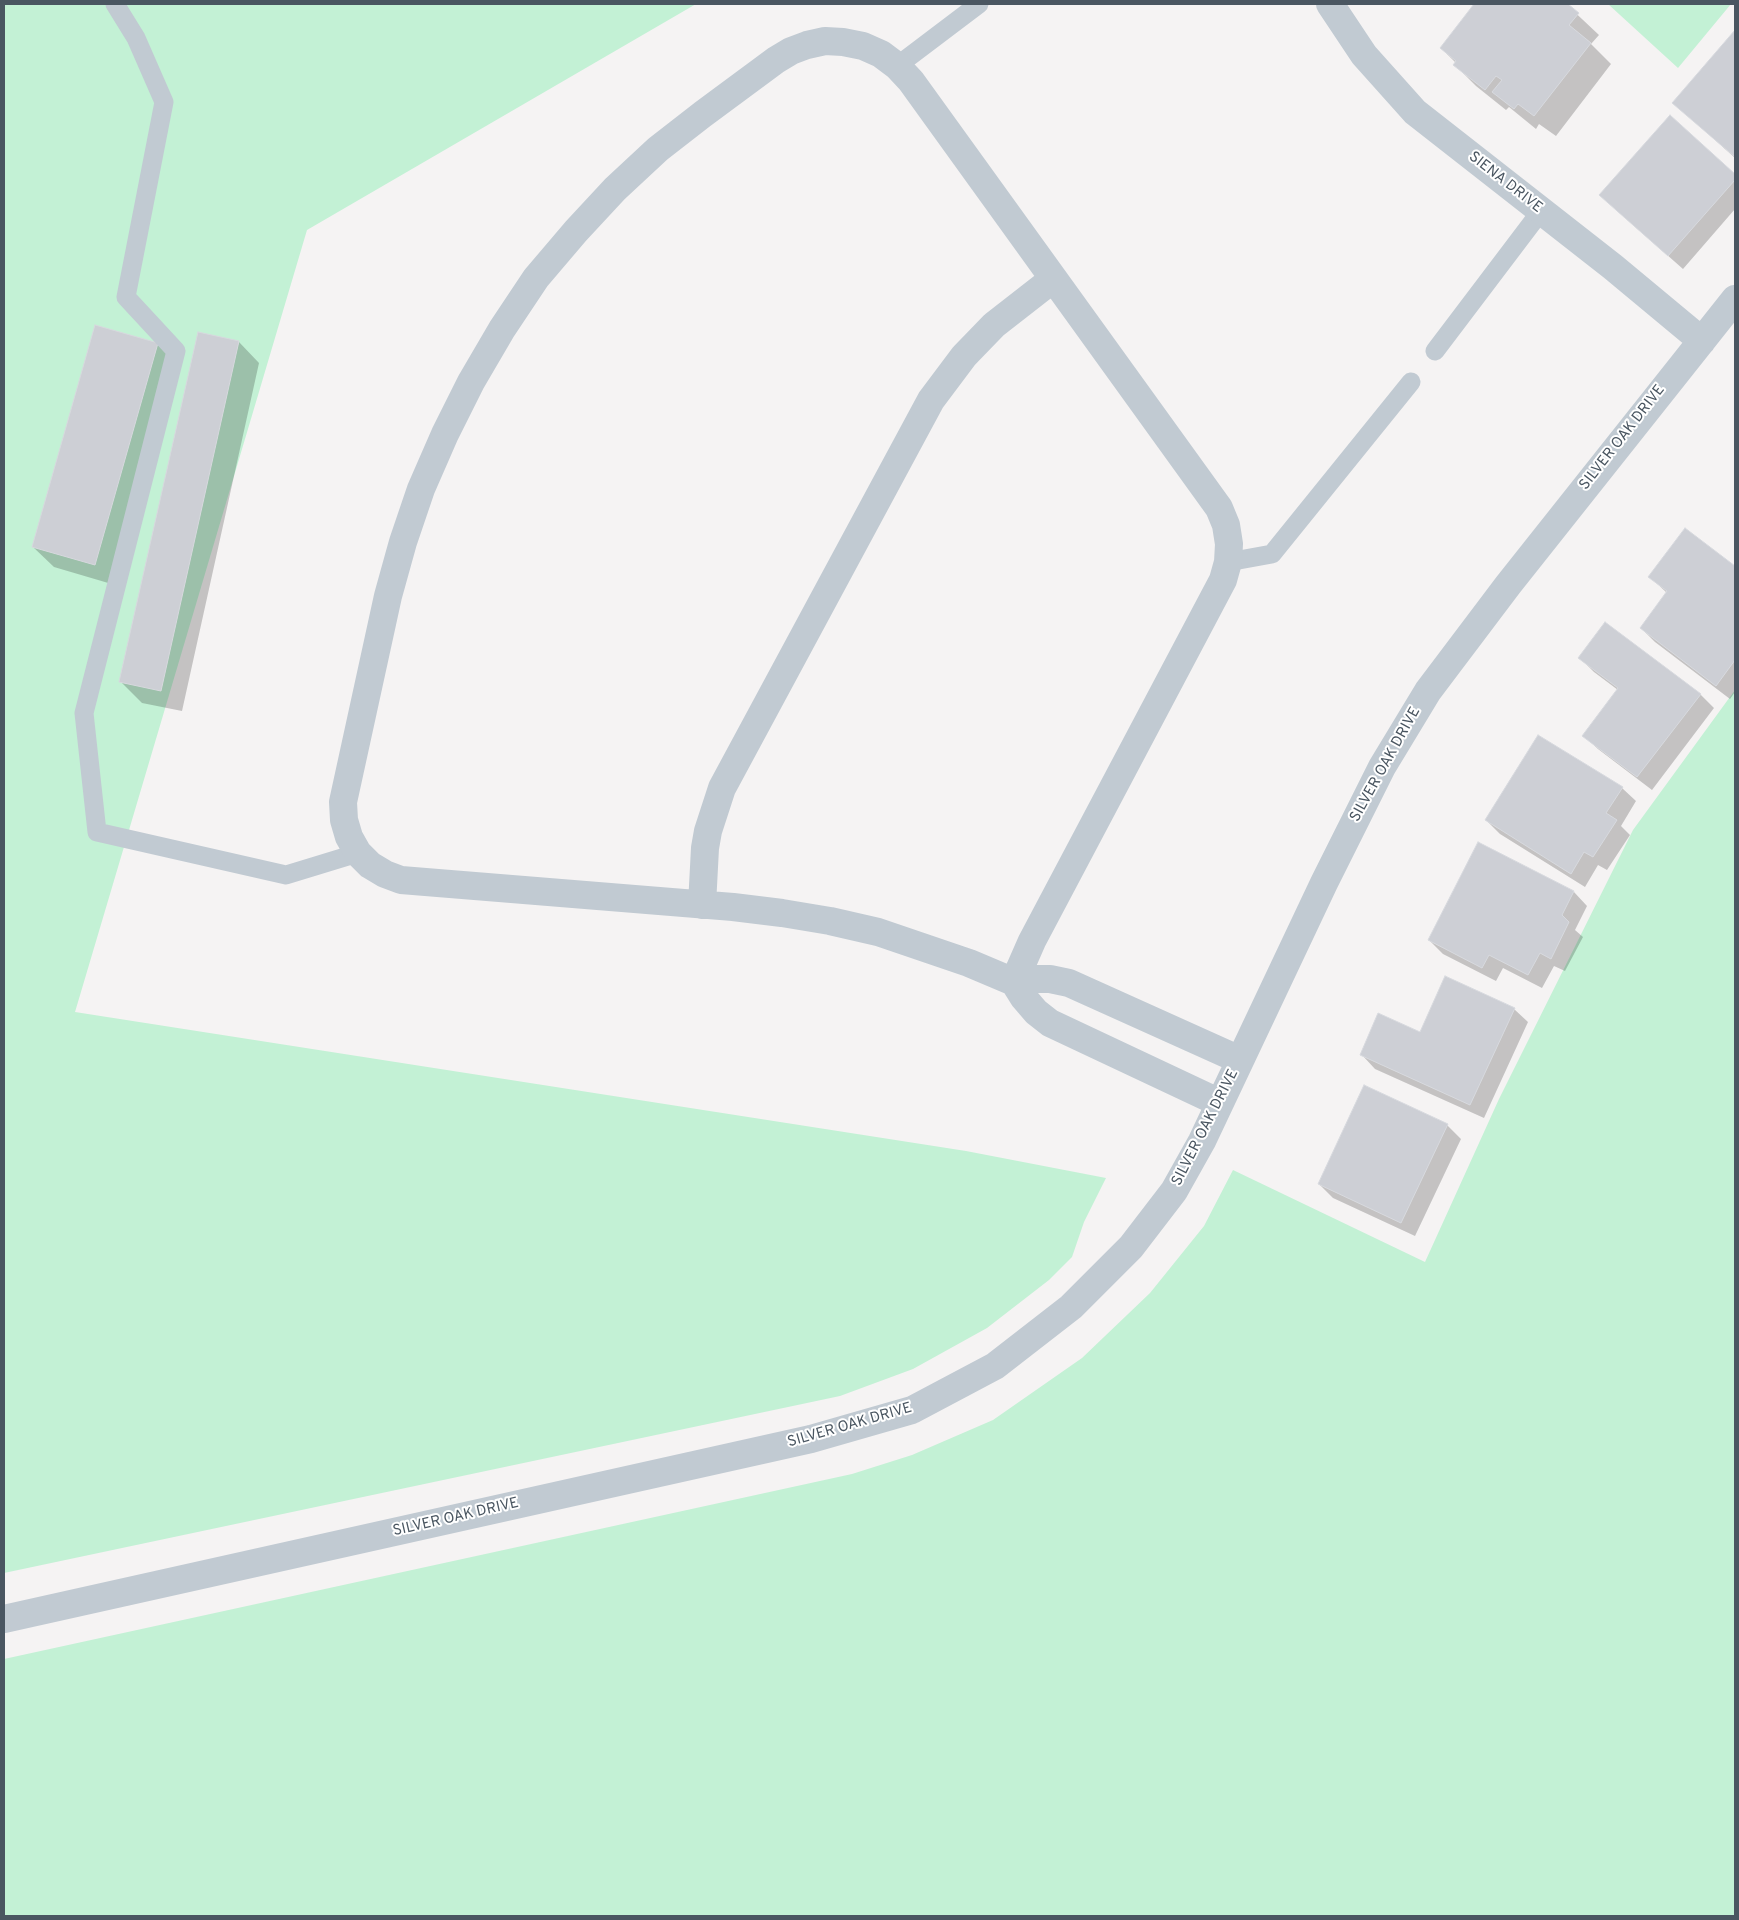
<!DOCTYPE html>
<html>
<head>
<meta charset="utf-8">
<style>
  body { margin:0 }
  #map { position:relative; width:1739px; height:1920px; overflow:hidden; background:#f5f3f3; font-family:Overpass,sans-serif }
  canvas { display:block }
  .frame { position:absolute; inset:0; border:5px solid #4a5661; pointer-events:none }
</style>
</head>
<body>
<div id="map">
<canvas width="1739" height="1920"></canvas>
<div class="frame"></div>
</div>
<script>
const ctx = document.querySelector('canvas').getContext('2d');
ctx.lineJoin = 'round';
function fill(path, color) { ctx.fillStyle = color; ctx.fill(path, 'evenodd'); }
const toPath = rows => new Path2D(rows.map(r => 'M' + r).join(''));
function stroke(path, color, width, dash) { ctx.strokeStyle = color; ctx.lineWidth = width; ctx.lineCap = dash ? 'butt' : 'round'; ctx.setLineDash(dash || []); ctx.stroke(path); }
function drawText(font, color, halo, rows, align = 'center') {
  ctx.font = font + ' Overpass,sans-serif'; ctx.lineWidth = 4; ctx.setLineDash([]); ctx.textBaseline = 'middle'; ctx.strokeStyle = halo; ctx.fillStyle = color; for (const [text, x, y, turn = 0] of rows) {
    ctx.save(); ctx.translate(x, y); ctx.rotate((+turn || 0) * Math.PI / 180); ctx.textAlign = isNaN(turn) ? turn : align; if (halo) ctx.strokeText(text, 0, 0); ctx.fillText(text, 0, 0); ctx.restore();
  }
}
fill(toPath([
  [4,4,696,4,307,230,75,1012,966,1151,1106,1178,1084,1222,1072,1257,1049,1280,987,1328,913,1369,840,1396,4,1573],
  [1608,4,1731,4,1678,68],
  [1735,690,1735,1916,4,1916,4,1659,852,1474,912,1455,993,1420,1082,1358,1150,1293,1204,1226,1233,1170,1425,1262,1499,1099,1633,830]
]), '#c3f1d5');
fill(toPath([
  [1476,4,1566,4,1599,35,1591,44,1611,64,1556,136,1539,124,1536,129,1509,107,1506,110,1476,86,1455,65,1456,63,1441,48],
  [1735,32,1735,158,1674,103],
  [1670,117,1735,175,1735,209,1683,269,1615,209],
  [239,342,259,363,182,711,142,703,121,682],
  [157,344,178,365,115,585,54,567,33,547],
  [1685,530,1735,567,1735,692,1730,699,1655,642,1641,628,1667,593,1650,577],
  [1580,658,1700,694,1714,708,1652,790,1598,749,1584,736,1618,690,1594,672],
  [1622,788,1636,801,1621,826,1630,835,1607,870,1598,865,1585,887,1500,834,1486,820],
  [1479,844,1574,892,1587,906,1575,930,1583,937,1565,971,1554,966,1542,988,1503,968,1496,981,1443,954,1429,940],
  [1514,1009,1528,1022,1484,1118,1375,1069,1362,1055,1421,1034],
  [1447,1125,1461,1139,1415,1236,1333,1198,1319,1184]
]), '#0003');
const building = toPath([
  [1474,4,1568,4,1579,13,1569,25,1591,43,1534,116,1518,104,1514,109,1492,92,1502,80,1496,76,1485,90,1453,65,1456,61,1440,48,1474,4],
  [1735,30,1735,157,1672,103,1735,30],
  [1670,115,1735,174,1735,180,1668,256,1599,195,1670,115],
  [95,325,158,343,95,565,32,547,95,325],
  [198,332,239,341,161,691,119,682,198,332],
  [1685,528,1735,566,1735,660,1716,686,1640,628,1667,591,1648,577,1685,528],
  [1605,622,1701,694,1637,777,1582,736,1618,688,1578,658,1605,622],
  [1538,735,1623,787,1606,813,1617,820,1593,857,1584,852,1571,874,1485,820,1538,735],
  [1478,842,1574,891,1562,915,1569,922,1551,959,1540,953,1528,975,1489,955,1482,968,1428,940,1478,842],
  [1445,976,1515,1008,1470,1105,1360,1055,1378,1013,1420,1032,1445,976],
  [1364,1085,1448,1124,1401,1223,1318,1184,1364,1085]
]);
fill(building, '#cdcfd5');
stroke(building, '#d7d9de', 1);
stroke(toPath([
  [115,4,136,38,164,102,126,297,176,351,84,713,97,832,286,875,358,853],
  [897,66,979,4],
  [1435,351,1541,211],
  [1228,562,1272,554,1411,382]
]), '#c1cad2', 19);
stroke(toPath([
  [1330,4,1364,55,1415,112,1613,267,1702,341],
  [702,905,705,848,708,831,722,788,931,400,964,356,994,325,1053,279],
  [1014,982,1032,941,1223,580,1228,562,1229,544,1226,525,1219,508,911,81,897,66,881,54,863,46,843,42,825,41,807,45,791,51,776,60,703,114,658,149,615,189,576,231,536,278,502,329,471,382,445,434,421,489,403,542,388,596,343,802,344,820,349,837,358,853,370,865,385,874,401,880,733,907,782,913,830,921,878,932,969,963,1014,982,1032,979,1050,979,1069,983,1240,1060],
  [1014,982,1024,998,1036,1012,1050,1023,1220,1103],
  [4,1619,811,1439,912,1410,995,1366,1071,1307,1131,1247,1174,1191,1202,1141,1324,883,1382,767,1428,691,1508,585,1735,299]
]), '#c1cad2', 28);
drawText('15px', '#4a5661', '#fff', [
  ["SIENA DRIVE",1505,183,38],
  ["SILVER OAK DRIVE",1623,438,-52],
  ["SILVER OAK DRIVE",1386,765,-61],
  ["SILVER OAK DRIVE",1206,1128,-63],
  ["SILVER OAK DRIVE",850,1426,-16],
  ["SILVER OAK DRIVE",456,1518,-13]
]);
</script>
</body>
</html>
